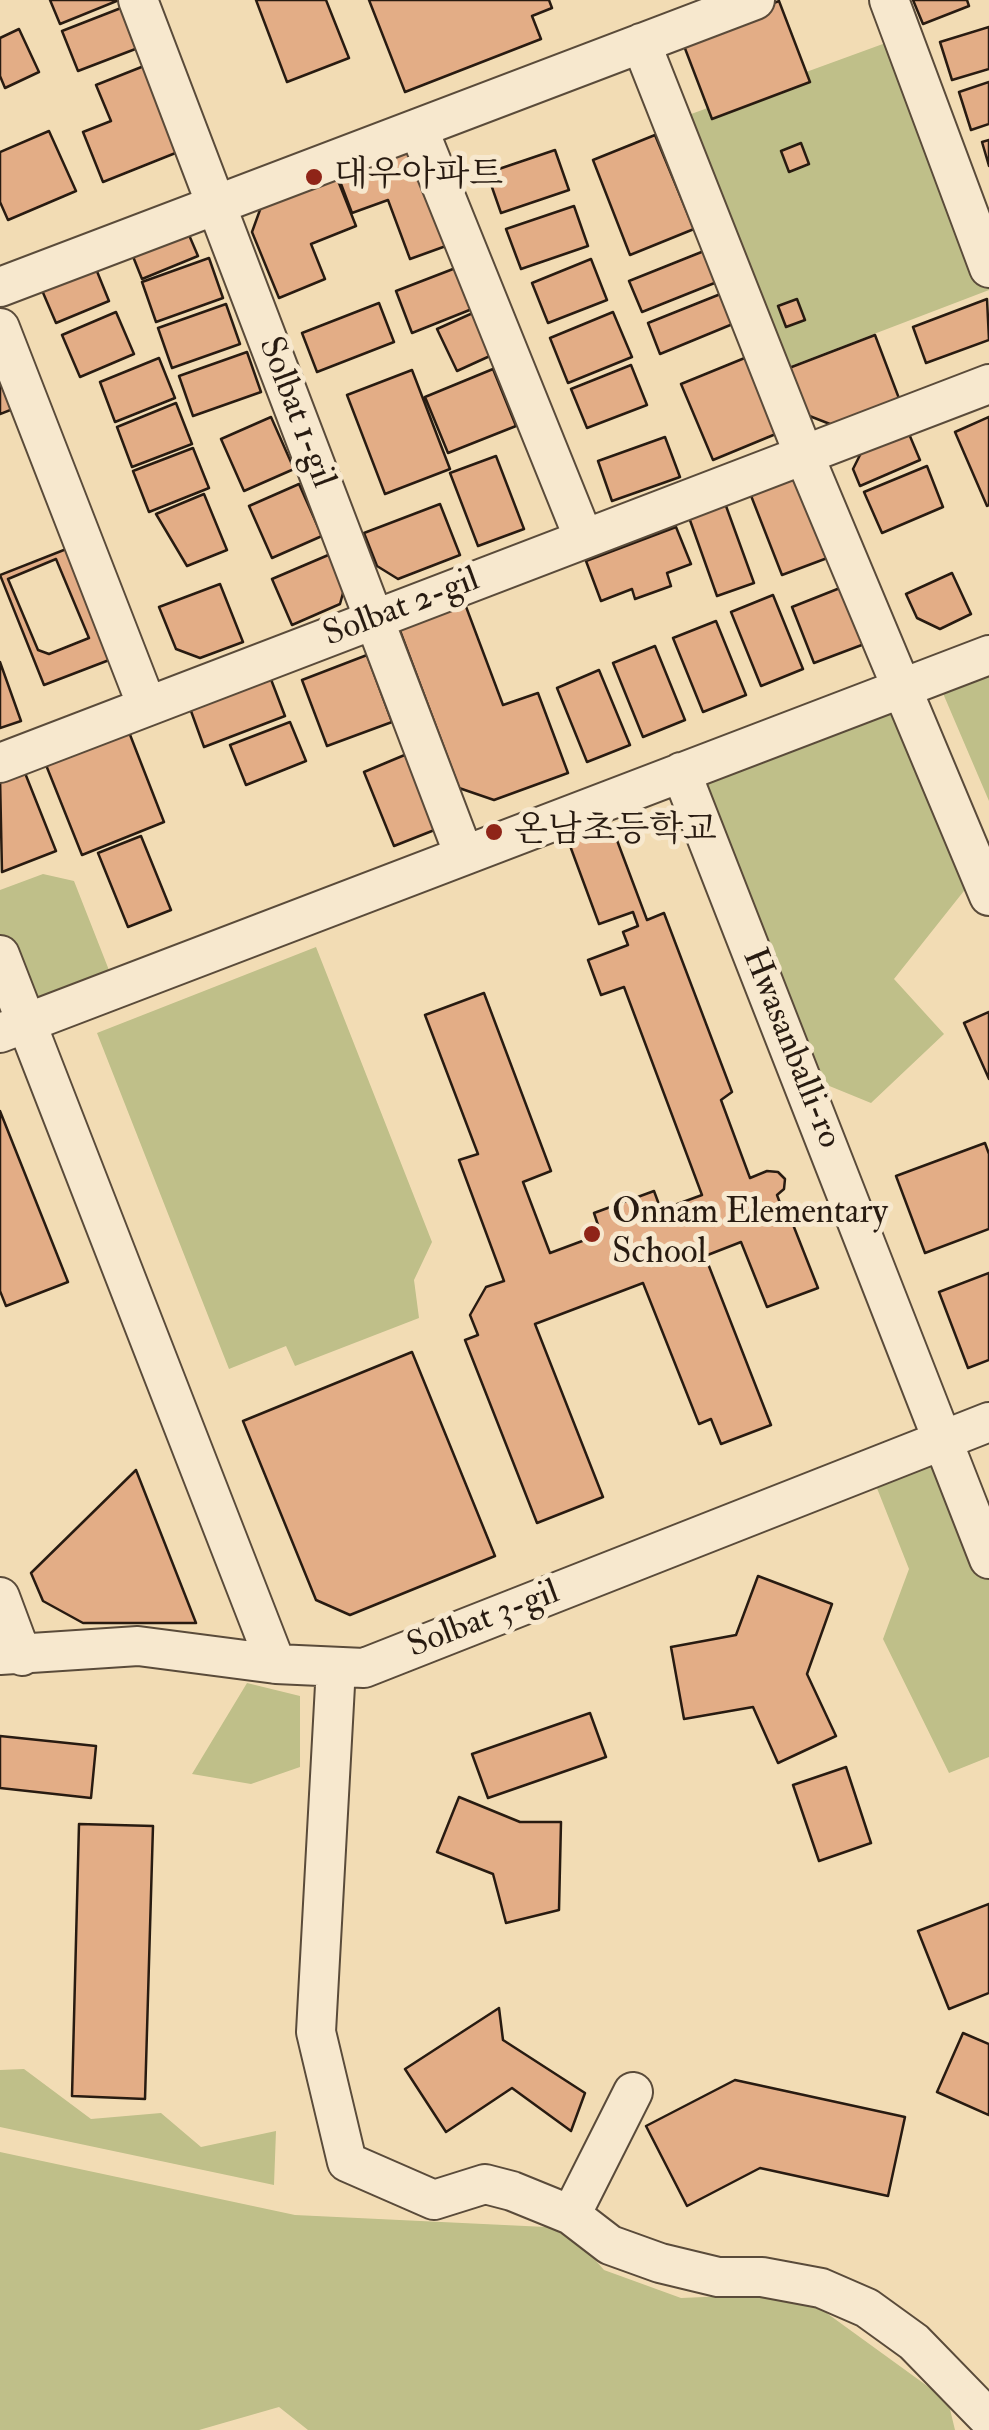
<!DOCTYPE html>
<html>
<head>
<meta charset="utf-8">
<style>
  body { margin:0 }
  canvas { display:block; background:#f2dcb4 }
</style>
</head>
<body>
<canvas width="989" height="2430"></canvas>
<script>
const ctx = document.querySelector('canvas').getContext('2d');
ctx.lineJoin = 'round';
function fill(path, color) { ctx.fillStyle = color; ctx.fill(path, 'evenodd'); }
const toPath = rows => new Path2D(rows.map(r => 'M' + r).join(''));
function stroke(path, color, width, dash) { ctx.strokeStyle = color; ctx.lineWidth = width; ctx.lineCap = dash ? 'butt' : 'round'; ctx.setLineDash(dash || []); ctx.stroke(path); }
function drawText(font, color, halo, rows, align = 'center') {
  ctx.font = font + ' "IM FELL Double Pica","Noto Serif KR",serif'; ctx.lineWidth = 10; ctx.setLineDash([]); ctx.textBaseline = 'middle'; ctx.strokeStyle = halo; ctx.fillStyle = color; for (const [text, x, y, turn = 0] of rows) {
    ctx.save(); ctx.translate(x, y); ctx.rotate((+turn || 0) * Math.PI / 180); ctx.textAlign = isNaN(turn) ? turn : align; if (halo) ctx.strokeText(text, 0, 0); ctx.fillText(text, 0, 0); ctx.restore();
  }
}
fill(toPath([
  [902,37,989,268,989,290,772,373,672,121],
  [989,665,989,801,939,684],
  [898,694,975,877,894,979,944,1034,871,1103,800,1074,681,772],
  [43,874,74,881,116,988,26,1023,0,955,0,890],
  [316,947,432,1242,414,1280,419,1318,295,1366,286,1346,229,1369,97,1033],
  [944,1438,989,1559,989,1757,949,1773,883,1639,909,1569,869,1468],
  [247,1683,300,1696,300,1767,251,1784,192,1774],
  [24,2069,91,2119,161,2113,201,2147,276,2131,274,2185,0,2127,0,2070],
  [0,2152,295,2215,567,2228,604,2270,681,2298,799,2293,948,2401,955,2430,308,2430,279,2407,199,2430,0,2430]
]), '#bfbf89');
const building = toPath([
  [50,0,119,0,60,24,50,0],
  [256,0,326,0,349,58,287,82,256,0],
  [369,0,549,0,552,8,532,16,541,39,405,92,369,0],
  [913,0,967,0,969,6,923,24,913,0],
  [779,1,810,82,712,119,681,38,779,1],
  [121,8,138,48,78,71,62,31,121,8],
  [989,27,989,69,952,80,940,42,989,27],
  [19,29,39,72,5,88,0,76,0,38,19,29],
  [144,66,178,152,103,182,83,132,111,121,96,85,144,66],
  [989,82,989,124,971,130,959,92,989,82],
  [49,131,76,191,8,220,0,202,0,152,49,131],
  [655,135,694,229,630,255,593,160,655,135],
  [417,137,457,242,410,259,388,200,352,213,335,168,417,137],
  [989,140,989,166,982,142,989,140],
  [801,143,809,164,789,172,781,151,801,143],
  [555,150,569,190,501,213,487,173,555,150],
  [333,168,356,226,311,244,325,279,279,298,252,232,265,196,333,168],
  [574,206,588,246,521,269,506,229,574,206],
  [183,221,198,256,142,279,128,244,183,221],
  [709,249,722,280,642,312,629,281,709,249],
  [209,258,223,298,156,322,142,282,209,258],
  [92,259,109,301,56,323,38,281,92,259],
  [591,259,607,300,548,323,532,283,591,259],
  [466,264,482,305,412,333,396,291,466,264],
  [728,291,740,321,660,354,648,323,728,291],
  [797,299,805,320,786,327,778,306,797,299],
  [987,299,989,340,926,363,913,327,987,299],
  [379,303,394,342,317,372,302,333,379,303],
  [226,304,240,344,172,368,158,328,226,304],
  [484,308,503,350,457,371,437,329,484,308],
  [116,312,134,354,80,377,62,335,116,312],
  [613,312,632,357,568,383,550,338,613,312],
  [875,335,900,401,835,426,807,415,789,368,875,335],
  [247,352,261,392,193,416,179,376,247,352],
  [752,355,783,431,713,460,681,384,752,355],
  [159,358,175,398,115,422,100,382,159,358],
  [631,365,647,405,587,428,571,389,631,365],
  [0,367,18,407,0,414,0,367],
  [493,369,516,426,448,453,425,397,493,369],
  [412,370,450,469,385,494,347,395,412,370],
  [176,403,192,444,132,467,117,427,176,403],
  [271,417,294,469,244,491,221,439,271,417],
  [989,417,989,505,987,506,955,432,989,417],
  [904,422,920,460,860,486,853,469,868,439,904,422],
  [665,437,680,477,612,501,598,461,665,437],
  [193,448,209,488,149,512,133,471,193,448],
  [496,456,524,529,478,546,450,473,496,456],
  [927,466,943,507,882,533,864,492,927,466],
  [795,469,830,557,782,575,748,488,795,469],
  [299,484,322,536,272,558,249,506,299,484],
  [204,494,227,550,187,566,156,514,204,494],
  [722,495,754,583,717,596,686,509,722,495],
  [440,504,460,555,398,579,377,566,364,533,440,504],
  [676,527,691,564,667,573,671,586,635,599,632,589,601,601,586,561,676,527],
  [74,546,117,657,44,685,0,575,74,546],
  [333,553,346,582,340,604,292,625,272,579,333,553],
  [56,559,89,638,49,654,38,650,8,579,56,559],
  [952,573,971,614,940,629,917,618,906,594,952,573],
  [220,584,243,642,200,658,176,649,159,607,220,584],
  [845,586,867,643,814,663,792,607,845,586],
  [773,595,803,669,761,686,731,612,773,595],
  [465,604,503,705,538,693,568,773,494,800,459,788,399,628,465,604],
  [716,621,746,695,703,712,673,638,716,621],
  [655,646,685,720,643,737,613,663,655,646],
  [367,655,392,722,327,746,302,680,367,655],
  [0,662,21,721,0,728,0,662],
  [267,669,285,716,204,747,187,700,267,669],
  [599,670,630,745,587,762,557,688,599,670],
  [290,722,306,761,246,785,230,745,290,722],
  [127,727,164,822,82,855,44,760,127,727],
  [407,754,437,829,394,846,364,772,407,754],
  [23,768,56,851,2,872,0,777,23,768],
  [612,827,647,920,664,913,732,1092,721,1100,750,1178,767,1171,778,1172,785,1179,784,1189,777,1195,786,1219,790,1217,818,1288,767,1307,741,1242,705,1256,771,1425,721,1444,711,1419,699,1424,643,1283,535,1324,603,1497,537,1523,465,1340,478,1335,470,1315,486,1287,504,1281,459,1160,478,1154,425,1015,484,993,551,1171,523,1182,550,1253,601,1234,594,1213,654,1191,661,1210,702,1195,624,987,601,995,588,960,628,945,623,932,638,926,633,912,599,924,569,843,612,827],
  [141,836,171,910,128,927,98,853,141,836],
  [989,1012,989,1079,964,1023,989,1012],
  [0,1111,68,1282,6,1306,0,1291,0,1111],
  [985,1143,989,1154,989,1229,925,1253,896,1176,985,1143],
  [989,1273,989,1360,968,1368,939,1292,989,1273],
  [412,1352,495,1556,350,1615,316,1600,243,1421,412,1352],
  [136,1470,196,1623,83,1623,43,1601,31,1573,136,1470],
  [758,1576,832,1604,807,1674,836,1736,778,1763,753,1707,684,1719,671,1647,736,1635,758,1576],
  [590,1713,606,1757,488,1798,472,1754,590,1713],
  [0,1736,96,1746,91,1798,0,1788,0,1736],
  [846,1767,871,1843,819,1861,793,1785,846,1767],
  [459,1797,520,1822,561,1822,559,1910,506,1923,493,1874,437,1852,459,1797],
  [79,1824,153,1826,145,2099,72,2096,79,1824],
  [989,1904,989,1993,949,2009,918,1931,989,1904],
  [499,2008,503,2040,585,2093,571,2131,512,2088,446,2132,405,2069,499,2008],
  [963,2033,989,2044,989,2115,937,2092,963,2033],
  [735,2080,905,2117,888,2196,760,2168,687,2206,646,2126,735,2080]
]);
fill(building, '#e3ad86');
stroke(building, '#281b11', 2.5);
const street = toPath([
  [138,0,464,855],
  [889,0,989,268],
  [641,43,804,455,989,896],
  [418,128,584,539],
  [0,287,755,0],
  [0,328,147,706],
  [0,763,989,384],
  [681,772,989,1559],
  [0,955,276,1664],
  [0,1033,989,655],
  [0,1597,22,1656],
  [0,1655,138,1646,276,1664,364,1668,989,1422],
  [336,1667,316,2032,347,2162,434,2200,485,2184,512,2191,571,2215,610,2245,660,2263,718,2277,762,2277,821,2288,867,2308,914,2342,989,2419],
  [571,2215,633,2092]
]);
stroke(street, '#5a4b3a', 42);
stroke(street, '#f7e8ce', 38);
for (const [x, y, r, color] of [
  [314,177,10,"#8f2418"],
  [494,832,10,"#8f2418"],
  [592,1234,10,"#8f2418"]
]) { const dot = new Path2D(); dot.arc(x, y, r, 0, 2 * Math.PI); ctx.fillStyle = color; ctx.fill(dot); stroke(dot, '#f7e8ce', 4); }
drawText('35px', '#281b11', '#f7e8ce', [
  ["대우아파트",334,177],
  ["온남초등학교",514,832],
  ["Onnam Elementary",612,1214],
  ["School",612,1254]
], 'left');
drawText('35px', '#281b11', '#f7e8ce', [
  ["Solbat 1-gil",295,413,69],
  ["Solbat 2-gil",402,609,-21],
  ["Hwasanballi-ro",790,1049,68],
  ["Solbat 3-gil",484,1621,-21]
]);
</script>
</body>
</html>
